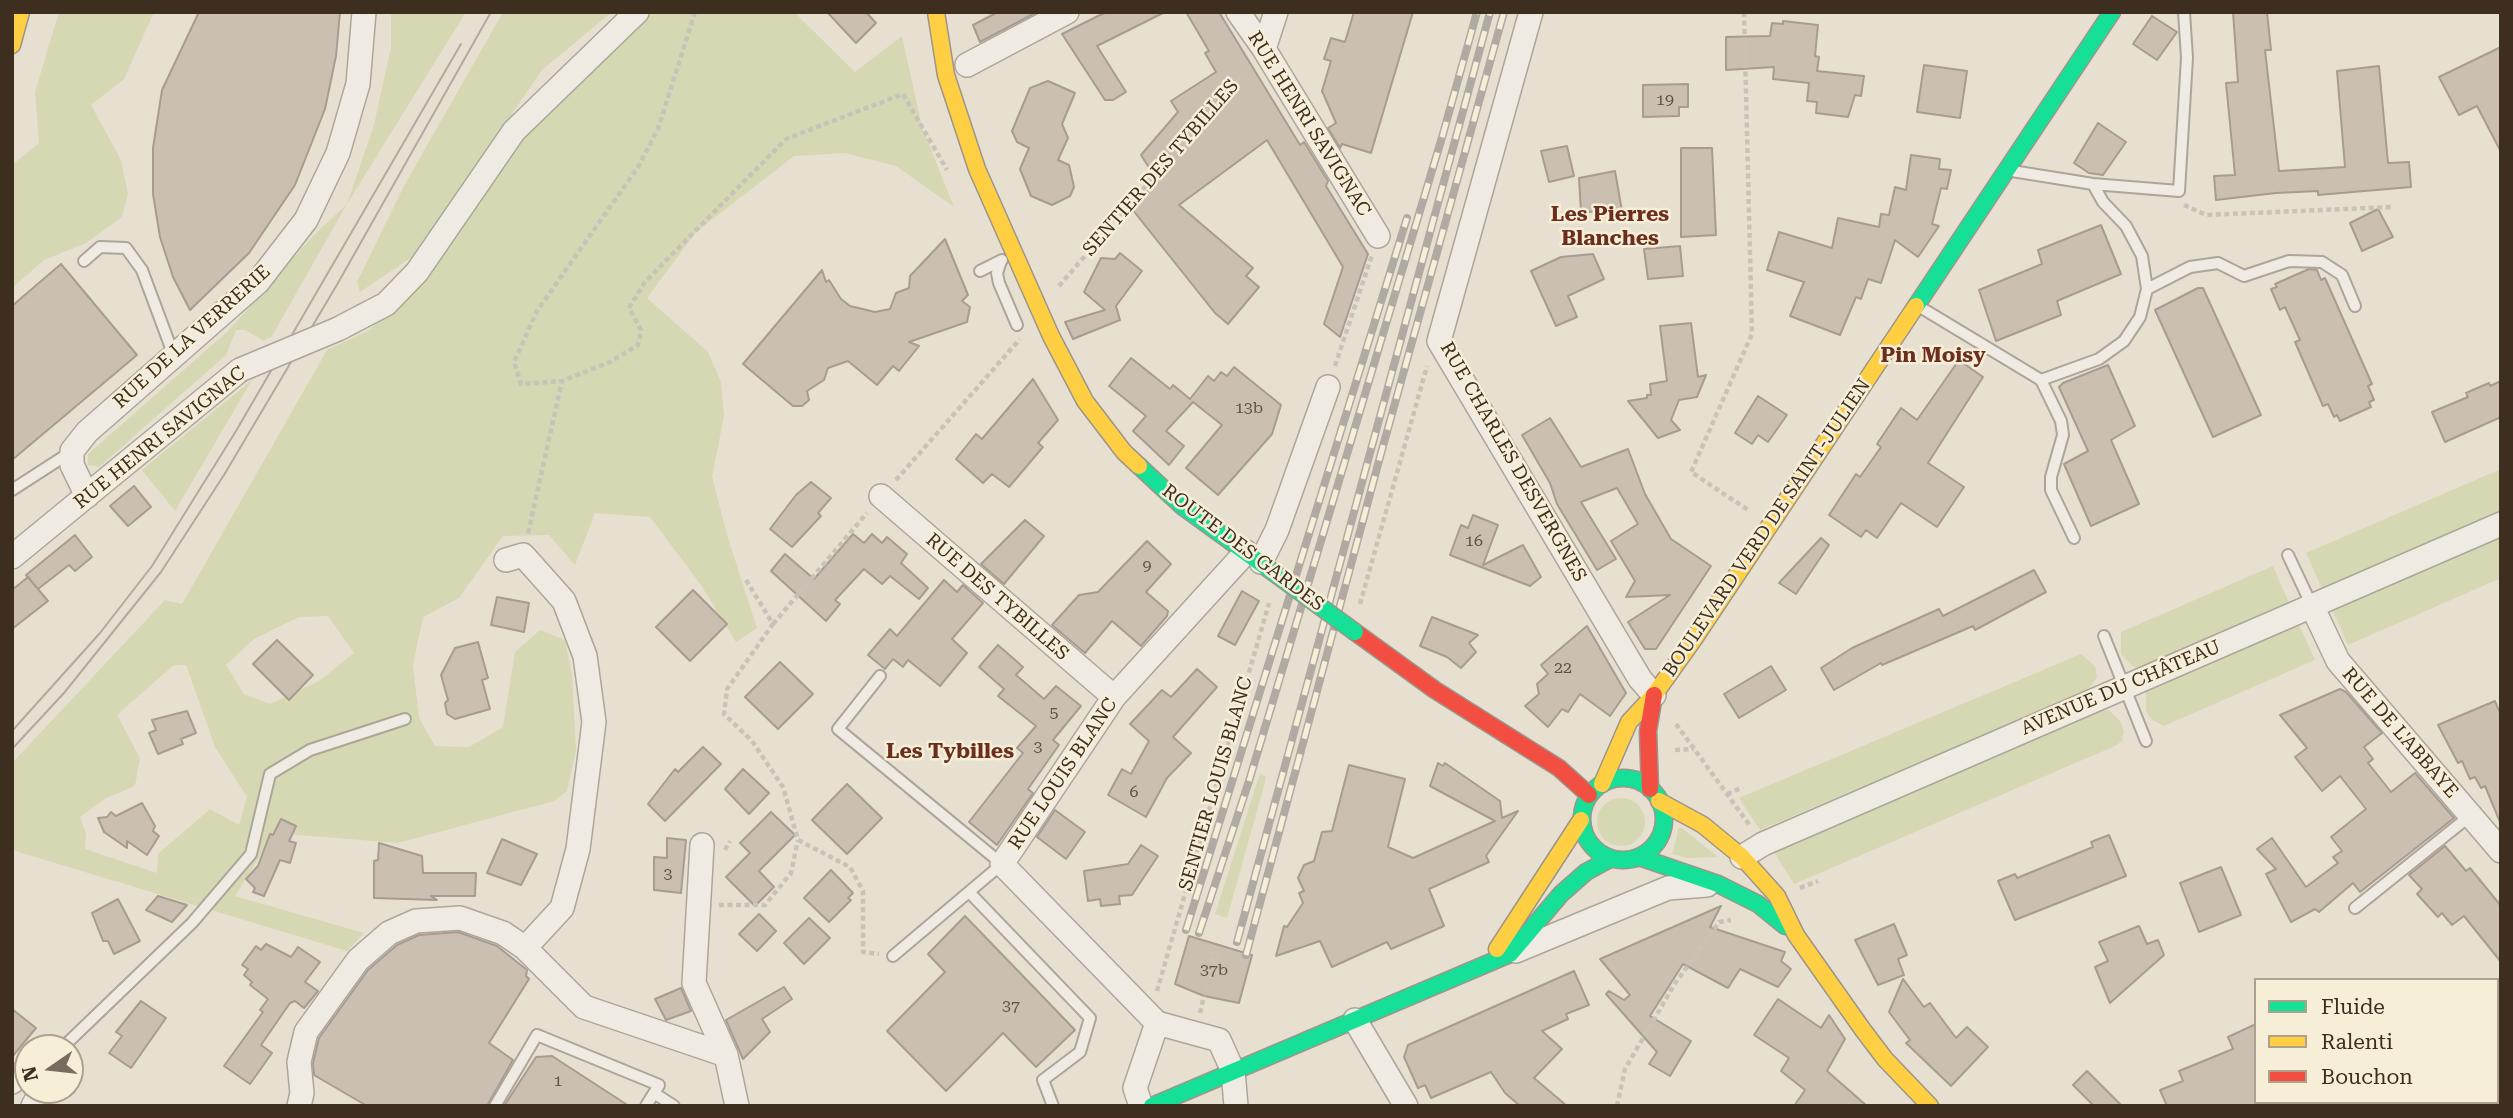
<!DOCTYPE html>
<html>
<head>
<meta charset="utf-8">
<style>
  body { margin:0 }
  #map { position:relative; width:2513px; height:1118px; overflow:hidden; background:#e7e0d1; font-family:"Roboto Serif",serif }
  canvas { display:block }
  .frame { position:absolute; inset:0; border:14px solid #3d2e20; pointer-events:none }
  .legend { position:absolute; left:2254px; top:978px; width:245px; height:126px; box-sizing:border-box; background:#f7eed8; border:2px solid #ada18e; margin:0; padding:9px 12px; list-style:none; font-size:21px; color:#3d2e20 }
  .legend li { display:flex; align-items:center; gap:14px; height:35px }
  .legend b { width:35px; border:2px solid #ada18e }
  .north { position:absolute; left:14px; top:1034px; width:70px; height:70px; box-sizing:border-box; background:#f7eed8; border:2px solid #ada18e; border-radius:50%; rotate:256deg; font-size:19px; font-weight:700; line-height:28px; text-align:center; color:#3d2e20 }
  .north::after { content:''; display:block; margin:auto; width:24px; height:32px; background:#786c5e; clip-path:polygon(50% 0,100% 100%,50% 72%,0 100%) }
</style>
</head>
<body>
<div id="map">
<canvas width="2513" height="1118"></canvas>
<div class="frame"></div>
<ul class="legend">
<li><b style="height:9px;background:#16e098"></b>Fluide</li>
<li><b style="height:9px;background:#ffcf43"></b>Ralenti</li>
<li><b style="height:9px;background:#f24e42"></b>Bouchon</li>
</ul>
<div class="north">N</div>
</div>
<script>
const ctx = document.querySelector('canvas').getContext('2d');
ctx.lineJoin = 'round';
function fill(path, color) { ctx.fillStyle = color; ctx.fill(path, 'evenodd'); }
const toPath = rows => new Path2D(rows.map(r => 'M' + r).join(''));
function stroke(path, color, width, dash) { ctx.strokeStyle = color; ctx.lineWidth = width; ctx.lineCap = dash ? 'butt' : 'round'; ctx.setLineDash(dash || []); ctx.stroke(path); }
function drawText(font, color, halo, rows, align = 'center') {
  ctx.font = font + ' "Roboto Serif",serif'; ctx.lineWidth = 5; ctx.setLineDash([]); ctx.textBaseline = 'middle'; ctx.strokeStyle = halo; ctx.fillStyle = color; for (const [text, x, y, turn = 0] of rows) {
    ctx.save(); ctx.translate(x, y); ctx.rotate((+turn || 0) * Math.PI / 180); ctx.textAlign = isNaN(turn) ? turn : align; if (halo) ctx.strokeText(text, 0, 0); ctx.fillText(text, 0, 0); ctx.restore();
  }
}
fill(toPath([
  [59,12,154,12,124,79,91,105,121,160,128,194,122,217,86,243,44,260,12,288,12,165,39,143,35,92],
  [391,12,466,12,347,204,272,336,264,341,245,330,236,330,226,355,99,467,88,465,88,454,228,331,314,235,347,204,374,125,391,47],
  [503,12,612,12,542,70,415,255,360,292,357,282,404,186],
  [653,12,794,12,855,72,902,36,922,127,954,207,896,166,845,153,794,156,696,232,647,298,708,352,721,382,724,416,712,477,728,538,757,628,736,642,701,585,650,517,595,513,575,565,549,535,503,536,459,598,423,617,413,665,419,718,435,746,469,747,503,727,515,652,540,630,565,640,572,674,576,750,567,791,554,801,398,843,274,833,235,896,364,933,347,951,12,850,12,763,165,600,182,604,327,350,368,331,418,288,528,132],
  [328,616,354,653,319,681,270,704,244,694,226,665,254,639,299,617],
  [174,665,186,665,215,747,247,797,239,825,210,809,158,854,157,873,85,849,86,834,80,817,106,798,135,786,140,758,117,715],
  [252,380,175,511,142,470],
  [2501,469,2501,511,2322,589,2306,553],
  [2501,536,2501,578,2348,645,2332,609],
  [2273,566,2289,603,2139,669,2132,666,2121,654,2121,632],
  [2298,623,2315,660,2164,726,2152,720,2146,711,2146,689],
  [2081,654,2095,666,2097,677,2087,691,1760,830,1739,798],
  [2103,709,2110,711,2121,722,2124,732,2122,741,2115,746,1794,884,1774,852],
  [1260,773,1266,777,1264,786,1227,918,1215,914],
  '1597 822a24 24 0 1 1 48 0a24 24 0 1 1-48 0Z',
  [1679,828,1682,828,1718,857,1688,858,1672,854]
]), '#d6d7b3');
const building = toPath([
  [199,12,340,12,336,56,325,109,295,185,249,253,190,310,173,277,160,237,153,194,153,148,162,90,199,12],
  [827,12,866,12,876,23,856,43,827,12],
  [998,12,1037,12,980,42,973,25,998,12],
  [1106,12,1165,12,1097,46,1126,92,1113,100,1105,100,1062,34,1106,12],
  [1186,12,1219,12,1300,145,1304,142,1328,181,1326,186,1368,254,1340,337,1324,324,1343,267,1267,140,1179,205,1253,268,1246,276,1259,287,1228,324,1215,313,1132,209,1157,180,1141,155,1178,112,1171,101,1216,72,1205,53,1209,51,1186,12],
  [1354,12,1413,12,1371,153,1342,144,1340,148,1328,128,1336,123,1322,91,1331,61,1324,59,1331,38,1345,42,1354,12],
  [2233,12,2267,12,2271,50,2265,50,2279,171,2345,167,2337,71,2379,66,2388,163,2409,162,2411,187,2318,195,2318,191,2276,193,2216,200,2214,176,2235,175,2226,83,2238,82,2233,12],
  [2152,16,2177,32,2157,60,2133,44,2152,16],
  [1783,21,1818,25,1815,56,1819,57,1817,71,1864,76,1861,96,1855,95,1848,117,1816,113,1817,102,1807,101,1809,83,1773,79,1774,67,1726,70,1726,37,1770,36,1772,23,1783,24,1783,21],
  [2501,47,2501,152,2477,106,2459,115,2439,77,2501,47],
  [1924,65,1967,71,1960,118,1917,112,1924,65],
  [1048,81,1075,93,1062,124,1068,138,1058,160,1069,165,1074,187,1070,196,1052,205,1031,196,1020,169,1029,148,1017,142,1012,131,1030,88,1048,81],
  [1688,84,1688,107,1679,107,1679,116,1643,117,1643,85,1688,84],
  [2098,123,2126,142,2103,175,2089,173,2074,163,2098,123],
  [1567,146,1574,176,1549,182,1541,151,1567,146],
  [1681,148,1712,148,1716,235,1681,237,1681,148],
  [1911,155,1940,159,1939,169,1951,170,1947,189,1941,188,1932,224,1939,226,1918,257,1895,240,1881,283,1868,279,1861,299,1856,297,1840,335,1790,316,1804,282,1767,270,1779,232,1832,248,1838,218,1879,227,1881,214,1889,215,1895,187,1906,190,1911,155],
  [1615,171,1622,211,1581,212,1579,178,1615,171],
  [2378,209,2393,237,2362,251,2350,223,2378,209],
  [2101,225,2121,274,2057,301,2061,315,1996,341,1979,290,2042,264,2038,250,2101,225],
  [945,239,968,295,962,301,970,307,967,322,909,342,919,346,899,371,893,366,877,385,848,361,828,368,824,380,807,391,809,400,802,406,793,406,743,364,822,270,826,282,829,280,841,299,850,306,875,312,890,309,896,293,909,288,910,276,945,239],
  [1680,246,1683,276,1648,279,1644,249,1680,246],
  [1120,253,1142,271,1116,306,1120,320,1073,339,1065,322,1105,310,1084,292,1101,258,1115,259,1120,253],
  [1593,254,1604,279,1568,296,1577,317,1556,326,1531,271,1561,257,1593,254],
  [61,264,137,355,12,460,12,306,61,264],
  [2309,269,2317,270,2321,280,2325,278,2372,384,2368,386,2374,400,2369,402,2371,407,2340,421,2337,415,2334,417,2328,404,2323,406,2295,342,2300,340,2285,307,2280,310,2271,289,2277,287,2275,284,2309,269],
  [2198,288,2203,288,2261,415,2213,437,2155,310,2198,288],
  [1691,323,1698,377,1706,375,1697,397,1679,400,1671,420,1680,430,1658,438,1628,401,1647,398,1647,395,1651,395,1650,384,1667,381,1660,326,1691,323],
  [1131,358,1170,389,1173,385,1190,399,1208,376,1214,381,1221,372,1227,376,1234,367,1281,405,1272,434,1218,495,1186,468,1222,425,1193,402,1166,431,1184,446,1169,465,1133,431,1146,416,1109,386,1131,358],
  [1959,360,1983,377,1928,463,1964,487,1937,527,1901,503,1877,538,1866,530,1861,537,1829,515,1856,474,1860,477,1881,447,1877,444,1901,408,1917,420,1959,360],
  [2108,365,2135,426,2111,440,2139,504,2091,526,2064,464,2088,451,2059,387,2063,383,2108,365],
  [1033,379,1058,420,1038,443,1043,447,1009,487,992,474,983,483,956,459,976,434,982,439,1033,379],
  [2501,381,2501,417,2445,442,2432,412,2468,397,2466,393,2489,383,2490,386,2501,381],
  [1758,396,1787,415,1768,442,1758,435,1752,444,1735,433,1758,396],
  [1550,418,1581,467,1628,449,1645,494,1671,539,1711,566,1656,649,1645,649,1628,622,1670,595,1626,597,1635,581,1611,541,1638,524,1617,488,1581,502,1616,559,1597,570,1557,504,1550,483,1522,435,1550,418],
  [811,482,831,498,818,513,821,516,792,547,770,529,796,495,811,482],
  [134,486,151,507,128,526,110,506,134,486],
  [1473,515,1498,525,1483,565,1523,545,1541,577,1530,586,1450,555,1461,525,1468,528,1473,515],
  [1025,520,1044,536,1004,584,981,564,1025,520],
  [853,534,864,543,872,534,882,543,887,537,907,554,901,563,928,588,919,599,890,576,882,584,864,569,835,600,840,604,826,621,771,571,785,554,814,579,853,534],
  [75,535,92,557,75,571,69,565,38,589,26,575,75,535],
  [1821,538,1829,545,1796,594,1779,583,1821,538],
  [1147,541,1171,564,1146,592,1168,611,1167,616,1141,646,1112,621,1085,653,1052,625,1079,595,1098,592,1147,541],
  [2034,570,2046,592,1975,630,1973,626,1882,665,1881,663,1834,690,1821,668,1852,648,1939,609,1943,616,2034,570],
  [28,577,48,601,12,629,12,590,28,577],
  [944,580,957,592,963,585,983,603,952,639,967,653,940,686,908,660,903,667,893,659,885,669,868,655,890,629,897,636,944,580],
  [693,590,727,624,690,661,656,627,693,590],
  [1242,591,1259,601,1235,645,1218,636,1242,591],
  [497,597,529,603,524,632,491,625,497,597],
  [1432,617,1478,635,1469,643,1476,652,1461,668,1447,657,1420,646,1432,617],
  [1587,626,1626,693,1610,716,1580,694,1568,712,1562,709,1548,727,1525,706,1539,694,1537,684,1548,674,1541,665,1587,626],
  [277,640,313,675,289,700,253,664,277,640],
  [478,642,488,678,482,680,490,709,455,719,447,714,445,703,448,700,441,675,455,648,478,642],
  [998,645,1023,667,1016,675,1044,699,1056,686,1081,706,1053,740,1059,745,1028,789,1033,793,997,845,969,822,1023,753,1017,748,1036,726,998,696,1004,689,979,667,998,645],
  [780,662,813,694,778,729,745,697,780,662],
  [1771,666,1786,690,1739,718,1724,694,1771,666],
  [1197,669,1217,687,1173,737,1191,753,1167,778,1146,817,1108,795,1122,769,1131,774,1149,741,1130,724,1162,690,1171,697,1197,669],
  [2340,689,2346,692,2382,733,2364,747,2373,759,2368,763,2391,792,2415,773,2454,818,2360,892,2353,883,2319,912,2315,909,2291,922,2266,874,2276,869,2257,849,2272,838,2306,887,2338,863,2333,857,2342,851,2331,837,2366,809,2340,776,2322,791,2295,757,2307,748,2280,715,2340,689],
  [2495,701,2501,716,2500,822,2485,786,2481,788,2475,777,2470,779,2462,761,2458,763,2438,725,2495,701],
  [187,711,196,733,181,739,183,744,158,754,149,733,156,730,152,720,187,711],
  [703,747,721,764,665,821,648,804,675,769,678,772,703,747],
  [1438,763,1443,766,1445,763,1500,801,1502,818,1518,811,1486,856,1489,862,1429,889,1444,926,1391,949,1387,942,1332,967,1320,941,1276,956,1284,926,1287,927,1303,903,1299,893,1304,891,1298,878,1304,865,1314,861,1322,832,1332,831,1349,765,1405,779,1388,847,1413,858,1495,821,1430,786,1438,763],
  [743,769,769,793,749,814,725,789,743,769],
  [847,784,882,818,847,854,812,820,847,784],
  [142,803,155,826,153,831,159,836,147,855,127,841,127,848,104,832,98,818,107,817,111,812,116,816,142,803],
  [1055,810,1085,832,1066,859,1037,837,1055,810],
  [771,812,795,835,759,871,774,887,755,906,726,877,750,853,740,843,771,812],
  [281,819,296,826,289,841,296,843,290,863,280,860,264,896,253,892,255,888,246,879,258,866,270,834,273,835,281,819],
  [2109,835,2126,876,2015,920,1998,881,2015,874,2017,878,2093,847,2091,842,2109,835],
  [667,838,686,840,681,893,654,890,654,857,667,858,667,838],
  [502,839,537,854,521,885,487,873,502,839],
  [379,843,422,856,423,873,476,873,475,896,431,896,437,900,374,898,374,861,378,860,379,843],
  [1141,845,1158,856,1132,895,1119,896,1120,904,1101,906,1100,899,1088,901,1084,871,1128,864,1141,845],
  [2445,846,2466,871,2470,868,2501,906,2501,962,2464,916,2452,925,2442,913,2438,917,2417,894,2422,889,2409,875,2445,846],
  [2221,867,2241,915,2199,932,2180,883,2221,867],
  [831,870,853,893,848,898,851,900,829,922,804,898,831,870],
  [158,896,187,905,172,922,146,910,158,896],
  [118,899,140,941,114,954,108,941,103,941,92,913,118,899],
  [1721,906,1710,927,1785,952,1781,961,1791,969,1778,987,1740,969,1728,988,1683,964,1650,1016,1691,1041,1670,1076,1649,1064,1657,1052,1606,994,1609,991,1624,1000,1630,995,1600,959,1721,906],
  [759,914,776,931,757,951,739,934,759,914],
  [965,916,1075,1030,1036,1067,1003,1033,946,1091,887,1031,945,972,928,954,965,916],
  [809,918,830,938,804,964,784,943,809,918],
  [1894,924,1907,955,1898,959,1904,975,1878,985,1855,940,1894,924],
  [2139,926,2147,944,2158,940,2164,955,2110,1003,2095,967,2108,961,2099,942,2139,926],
  [458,932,497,946,527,970,526,976,529,979,489,1043,513,1060,487,1106,367,1106,314,1075,313,1063,319,1038,368,970,397,945,419,935,458,932],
  [1189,936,1252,955,1239,1003,1204,996,1175,984,1189,936],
  [266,944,291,957,298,947,320,962,305,982,318,991,304,1008,295,1001,290,1003,261,1045,272,1053,250,1084,224,1066,263,1012,260,1010,268,999,250,985,252,982,244,975,248,969,242,965,256,946,261,950,266,944],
  [1574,971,1589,1005,1566,1014,1568,1019,1542,1031,1562,1049,1534,1078,1567,1106,1520,1106,1505,1093,1491,1072,1431,1098,1425,1085,1418,1088,1404,1057,1408,1045,1574,971],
  [1903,979,1924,1007,1930,1003,1956,1038,1967,1027,1988,1047,1951,1086,1906,1043,1910,1040,1889,1012,1903,979],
  [784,987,792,999,762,1019,770,1032,743,1059,726,1020,784,987],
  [681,988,691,1011,666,1020,655,999,681,988],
  [1778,999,1821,1028,1829,1015,1845,1039,1827,1071,1867,1106,1794,1106,1805,1090,1781,1071,1789,1058,1754,1035,1778,999],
  [141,1001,166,1018,131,1068,109,1053,122,1036,116,1032,141,1001],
  [12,1009,36,1028,12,1057,12,1009],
  [2256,1024,2256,1106,2167,1106,2160,1090,2183,1081,2179,1071,2233,1049,2228,1037,2256,1024],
  [552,1056,629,1106,504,1106,536,1057,552,1056],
  [2087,1071,2122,1106,2094,1106,2073,1085,2087,1071]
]);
fill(building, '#cbbfb2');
stroke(building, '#a89c90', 2);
const lane = toPath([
  [2012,171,2093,184,2179,191,2187,58,2184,12],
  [84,261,100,247,126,248,142,270,174,356],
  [1001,261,997,273,999,283,1017,325],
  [980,271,1002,260],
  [2147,289,2190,267,2218,263,2244,276,2289,261,2322,262,2342,275,2355,306],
  [1920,307,2041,380,2061,421,2063,435,2051,477,2051,490,2074,538],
  [2041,380,2099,359,2124,341,2140,317,2147,289,2142,256,2126,226,2103,202,2093,184],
  [12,490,71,452],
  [2288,555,2312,606],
  [2104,636,2146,741],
  [880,676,838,729,1002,864,893,956],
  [969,892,1090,1018,1080,1052,1043,1080,1053,1106],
  [2355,908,2471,815],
  [62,1048,192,923,251,854,270,774,310,750,405,719],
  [654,1093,674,1106],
  [495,1106,537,1035,659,1085,646,1106]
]);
const street = toPath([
  [1238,12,1264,49,1378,236],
  [1531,12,1439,341,1640,679,1654,695],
  [1264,49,1276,12],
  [967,65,1067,12],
  [338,329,386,304,417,272,514,131,637,12],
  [87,496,72,465,72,451,87,432,258,282,306,220,338,153,358,84,364,12],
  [881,496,1114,697],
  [12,557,240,370],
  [506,560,523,555,564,601,585,656,594,722,578,849,562,908,525,948],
  [1261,562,1277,530,1328,387],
  [2312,606,2338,661,2501,851],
  [702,845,694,983,726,1055],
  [1742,857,1763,844,2501,524],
  [1516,951,1668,888,1707,885],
  [1355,1020,1406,1106],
  [12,1082,28,1068],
  [33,1106,42,1090],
  [299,1106,302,1093,299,1062,306,1032,358,960,389,933,416,921,460,918,503,933,525,948,584,1007,726,1055,737,1106],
  [1141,1106,1135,1088,1157,1023],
  [1236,1106,1233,1071,1219,1040,1157,1023,1002,864,1114,697,1246,552]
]);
const fast = toPath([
  [1916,306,2112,12],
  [1139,466,1182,506,1277,575],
  '1582 819a41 41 0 1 1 82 0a41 41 0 1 1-82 0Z',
  [1639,857,1718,884,1758,904,1785,926],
  [1152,1106,1510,954,1561,894,1586,872,1610,859]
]);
const slow = toPath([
  [936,12,946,75,977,169,1051,336,1085,401,1124,452,1139,466],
  [12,45,21,12],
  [1602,784,1629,722,1654,695,1694,639,1916,306],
  [1659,801,1703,825,1742,857,1777,896,1796,935,1863,1030,1885,1059,1930,1106],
  [1497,949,1581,820]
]);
const jam = toPath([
  [1355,632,1435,690,1559,768,1589,795],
  [1650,789,1648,731,1654,695]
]);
stroke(lane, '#ada599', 14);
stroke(street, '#ada599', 26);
stroke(fast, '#9c958a', 19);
stroke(slow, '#9c958a', 19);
stroke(jam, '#9c958a', 19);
stroke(toPath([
  [695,12,658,129,638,167,537,311,514,362,521,384,562,381,610,362,638,345,641,330,629,308,645,282,786,139,903,94,947,170],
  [1744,12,1752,334,1691,472,1748,510],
  [2184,205,2206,215,2392,207],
  [1059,286,1250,66],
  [1335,366,1372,255],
  [896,480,1020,339],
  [528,533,562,381],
  [746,580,773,624,727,689,724,714,752,741,783,787,798,840,850,867,863,891,863,952,879,954],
  [1360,604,1427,366],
  [773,624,867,513],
  [1676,724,1751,827],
  [1675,750,1694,749],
  [1727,794,1743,787],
  [725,850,730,841],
  [1800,888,1818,881],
  [719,905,765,905,791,873,798,840],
  [1207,988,1213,952,1219,953,1215,969],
  [1157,991,1269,603],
  [1200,1013,1204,996],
  [1617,1106,1625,1069,1674,985,1719,922,1731,920]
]), '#c8c2b9', 4.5, [5, 3.5]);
stroke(lane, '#efebe3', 10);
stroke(street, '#efebe3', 23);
stroke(fast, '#16e098', 16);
stroke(slow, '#ffcf43', 16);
stroke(jam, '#f24e42', 16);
stroke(toPath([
  [12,731,100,633,152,566,236,431,461,44],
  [12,749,64,693,161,572,224,475,338,283,491,12]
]), '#afaaa2', 2);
const rail = toPath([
  [1186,930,1407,218],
  [1199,933,1249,781,1443,134,1477,12],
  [1237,942,1490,12],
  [1246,955,1380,457,1504,12]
]);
stroke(rail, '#afaaa2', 8);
stroke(rail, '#f7eed8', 5, [16]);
const streetBridge = toPath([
  [240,370,338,329]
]);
const fastBridge = toPath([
  [1277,575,1355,632]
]);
stroke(streetBridge, '#ada599', 26, []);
stroke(fastBridge, '#9c958a', 19, []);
stroke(streetBridge, '#efebe3', 23);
stroke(fastBridge, '#16e098', 16);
drawText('16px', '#605244', null, [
  ["19",1665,100],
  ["13b",1249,408],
  ["16",1474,541],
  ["9",1147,566],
  ["22",1563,668],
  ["5",1054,713],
  ["3",1038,747],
  ["6",1134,792],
  ["3",668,874],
  ["37b",1214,970],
  ["37",1011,1006],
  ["1",558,1081]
]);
drawText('19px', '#3d2e20', '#f7eed8', [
  ["RUE HENRI SAVIGNAC",1309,124,58],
  ["SENTIER DES TYBILLES",1161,168,-49],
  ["RUE DE LA VERRERIE",192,337,-42],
  ["RUE HENRI SAVIGNAC",160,438,-39],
  ["RUE CHARLES DESVERGNES",1513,462,60],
  ["BOULEVARD VERD DE SAINT-JULIEN",1767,528,-56],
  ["ROUTE DES GARDES",1243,548,37],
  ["RUE DES TYBILLES",997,597,41],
  ["AVENUE DU CHÂTEAU",2121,688,-23],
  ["RUE DE L'ABBAYE",2400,733,49],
  ["RUE LOUIS BLANC",1063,774,-56],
  ["SENTIER LOUIS BLANC",1216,784,-74]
]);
drawText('bold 21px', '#6b2e1e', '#f7eed8', [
  ["Les Pierres",1610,215],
  ["Blanches",1610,239],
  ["Pin Moisy",1933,356],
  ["Les Tybilles",950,752]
]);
</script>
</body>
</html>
